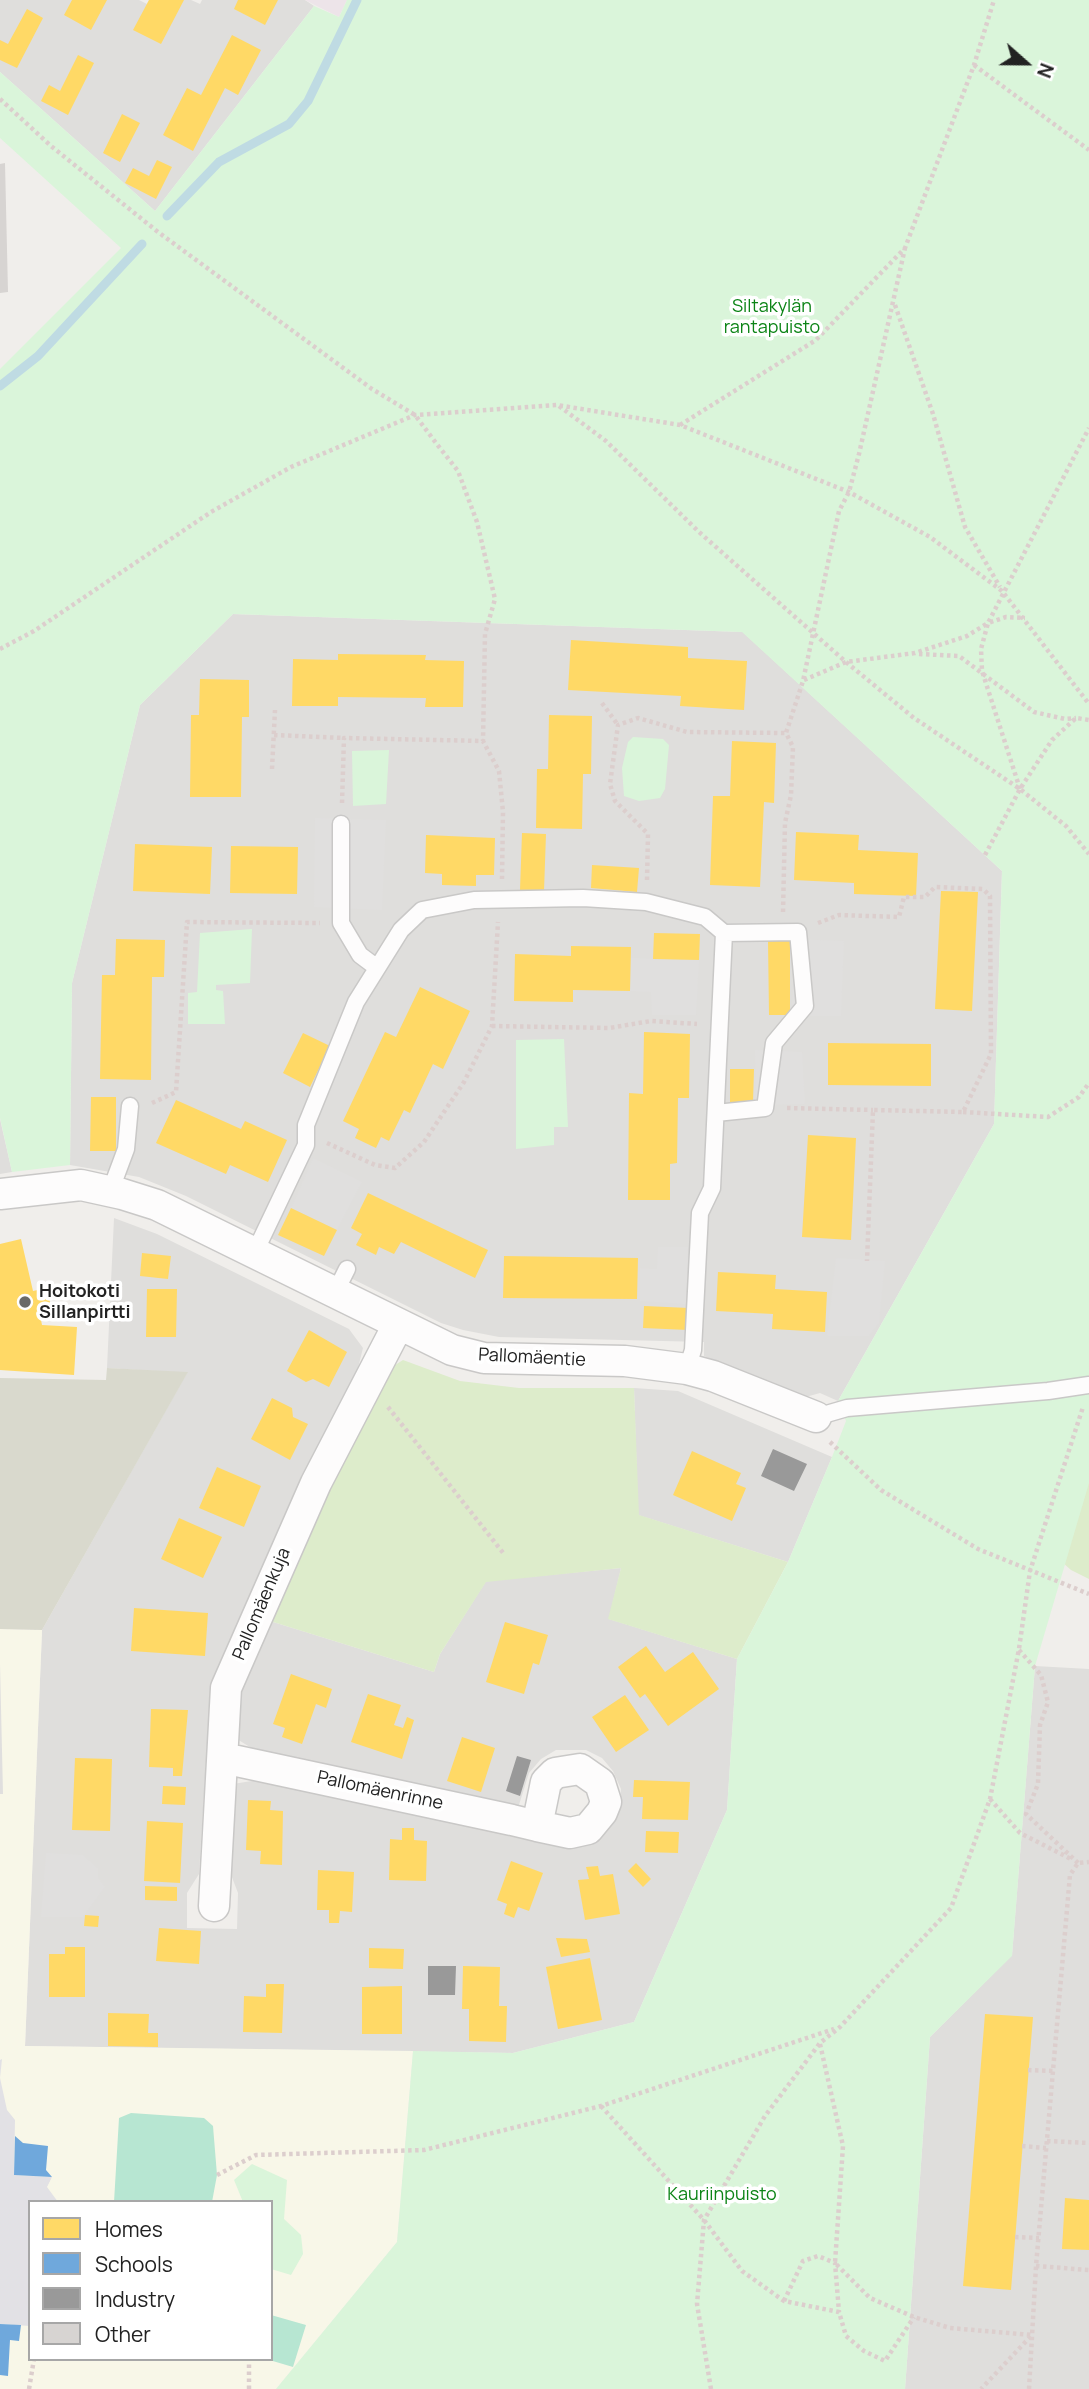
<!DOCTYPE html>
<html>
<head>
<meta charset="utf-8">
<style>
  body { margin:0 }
  #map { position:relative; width:1089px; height:2389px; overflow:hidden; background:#f0eeeb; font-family:Manrope,sans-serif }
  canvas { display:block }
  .legend { position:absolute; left:28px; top:2200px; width:245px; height:161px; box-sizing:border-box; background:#fff; border:2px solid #a7a7a7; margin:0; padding:9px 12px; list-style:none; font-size:21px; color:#222 }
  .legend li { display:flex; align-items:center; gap:14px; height:35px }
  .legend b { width:35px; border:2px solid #a7a7a7 }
  .north { position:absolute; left:991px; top:28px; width:70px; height:70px; -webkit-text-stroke:5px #fff; paint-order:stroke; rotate:111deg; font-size:19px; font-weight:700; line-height:28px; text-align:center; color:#222 }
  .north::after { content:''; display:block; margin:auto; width:24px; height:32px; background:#222; clip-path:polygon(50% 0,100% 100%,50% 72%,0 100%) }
</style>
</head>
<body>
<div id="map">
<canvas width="1089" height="2389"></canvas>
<ul class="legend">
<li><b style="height:19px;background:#ffd966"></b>Homes</li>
<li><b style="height:19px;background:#6fa8dc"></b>Schools</li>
<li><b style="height:19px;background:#999"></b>Industry</li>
<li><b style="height:19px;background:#d7d4d2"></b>Other</li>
</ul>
<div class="north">N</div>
</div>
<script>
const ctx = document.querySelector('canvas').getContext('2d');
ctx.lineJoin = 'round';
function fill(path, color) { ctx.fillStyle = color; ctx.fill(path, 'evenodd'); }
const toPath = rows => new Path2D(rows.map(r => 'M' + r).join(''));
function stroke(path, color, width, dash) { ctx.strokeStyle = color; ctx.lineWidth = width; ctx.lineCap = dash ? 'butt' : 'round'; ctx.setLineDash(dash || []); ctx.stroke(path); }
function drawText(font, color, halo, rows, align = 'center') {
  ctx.font = font + ' Manrope,sans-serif'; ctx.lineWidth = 7; ctx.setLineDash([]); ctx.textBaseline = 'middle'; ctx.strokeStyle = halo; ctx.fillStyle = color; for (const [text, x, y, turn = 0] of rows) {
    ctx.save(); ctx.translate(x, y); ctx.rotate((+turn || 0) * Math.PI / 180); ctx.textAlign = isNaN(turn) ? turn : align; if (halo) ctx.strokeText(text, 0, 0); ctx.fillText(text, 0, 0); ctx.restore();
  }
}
fill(toPath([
  [0,0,139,0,147,4,149,0,191,0,200,4,202,0,305,0,314,6,155,211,0,72],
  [233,614,743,632,1002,871,994,1124,838,1401,820,1393,802,1398,704,1356,704,1342,499,1337,463,1330,441,1323,186,1196,139,1177,70,1165,72,983,140,705],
  [0,1119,12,1172,0,1174],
  [114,1218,157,1234,349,1329,363,1348,357,1372,308,1464,210,1697,199,1874,187,1893,187,1928,237,1929,238,1893,230,1872,233,1784,264,1779,568,1846,585,1845,600,1838,619,1811,621,1789,613,1771,602,1758,586,1750,556,1750,541,1759,529,1773,518,1808,253,1749,237,1739,239,1693,270,1621,434,1672,440,1654,486,1581,621,1568,609,1619,737,1659,727,1810,634,2022,513,2053,25,2046,42,1630,187,1373,107,1368],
  [634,1388,678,1391,832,1457,788,1562,638,1515],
  [1035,1666,1089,1669,1089,2389,905,2389,930,2037,1012,1955]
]), '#dfdedc');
fill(toPath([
  [305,0,347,0,339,17]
]), '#ede4e9');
fill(toPath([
  [0,1629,42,1630,25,2046,413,2051,397,2242,276,2389,0,2389],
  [30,2202,271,2202,271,2359,30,2359]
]), '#f8f7e8');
fill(toPath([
  [107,1368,188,1372,42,1630,0,1629,0,1378,106,1380]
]), '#d9d9cd');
fill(toPath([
  [403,1360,460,1381,519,1388,634,1388,639,1515,788,1562,737,1659,608,1619,621,1568,486,1582,440,1654,434,1672,270,1621,323,1499,392,1367],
  [1089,1413,1089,1579,1071,1570,1044,1546]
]), '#ddeccb');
fill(toPath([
  [347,0,1089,0,1089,1483,1035,1666,1012,1956,930,2037,905,2389,276,2389,397,2242,413,2051,513,2053,634,2022,727,1810,737,1659,788,1562,832,1457,846,1421,838,1401,994,1124,1002,871,742,632,233,614,140,705,72,983,70,1165,12,1172,0,1118,0,369,121,248,0,138,0,72,155,211,314,6,339,17],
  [633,737,663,739,669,745,665,789,660,798,639,801,624,796,622,768,628,742],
  [389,750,386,804,353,806,352,751],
  [252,929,250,983,216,985,216,990,223,991,225,1024,188,1024,188,993,197,992,200,933],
  [564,1039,568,1127,554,1127,554,1145,516,1149,516,1040],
  [252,2164,287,2180,284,2219,301,2235,303,2254,291,2275,271,2269,271,2202,243,2202,234,2180]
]), '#daf5da');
fill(toPath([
  [131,2113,204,2118,213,2126,217,2175,212,2202,114,2202,119,2118],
  [271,2315,306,2325,293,2367,266,2359,271,2359]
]), '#b7e6d2');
fill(toPath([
  [315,818,386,820,382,910,314,907],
  [794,939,844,941,841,1016,792,1016],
  [631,958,699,960,696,1015,652,1015,651,992,630,991],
  [755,1050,802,1052,805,1104,756,1105],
  [313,1158,362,1182,337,1230,291,1208],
  [658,1247,688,1247,686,1304,640,1301,640,1268,657,1269],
  [836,1258,885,1261,879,1323,869,1336,827,1336],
  [0,1664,3,1794,0,1794],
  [46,1853,83,1855,98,1868,98,1877,105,1887,83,1917,41,1917]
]), '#e0dfde');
fill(toPath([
  [2,2059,0,2078,7,2110,15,2120,14,2175,52,2177,47,2187,58,2202,30,2202,30,2326,0,2324,0,2060]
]), '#e2e1e5');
fill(toPath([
  [72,0,107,0,91,30,64,15],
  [149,0,184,0,161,44,133,30],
  [238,0,278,0,265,25,234,9],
  [27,9,43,18,17,68,0,60,0,40,8,44],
  [232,35,261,50,238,95,225,88,193,151,163,135,187,88,201,95],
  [78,55,94,63,68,115,41,101,49,85,60,91],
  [122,114,140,123,120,162,103,153],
  [157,160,172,167,156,199,125,183,133,168,149,176],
  [571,640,688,647,688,658,747,661,744,710,680,706,681,696,568,690],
  [338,654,426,655,425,660,464,661,463,707,425,707,426,698,338,697,338,706,292,706,293,659,338,660],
  [200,679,249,680,249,717,242,717,241,797,190,797,191,715,199,715],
  [549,715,592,716,591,774,583,774,582,829,536,828,537,769,548,769],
  [732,741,776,743,774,803,764,802,760,887,710,885,713,796,730,796],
  [796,832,859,835,858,850,918,853,916,896,854,894,854,883,794,880],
  [522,833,546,834,544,891,520,890],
  [426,835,495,838,494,875,476,875,476,886,442,885,442,874,425,873],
  [135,844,212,847,210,894,133,891],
  [231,846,298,847,297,894,230,893],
  [592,865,639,868,637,892,591,888],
  [941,891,978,892,972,1011,935,1009],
  [654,933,700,934,699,960,653,959],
  [116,939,165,940,164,977,152,977,151,1080,100,1079,102,975,115,975],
  [768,941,790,941,790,1015,769,1015],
  [571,946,631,947,630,991,573,990,573,1002,514,1001,515,954,571,956],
  [420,987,470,1011,443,1069,433,1064,410,1113,404,1110,389,1141,381,1137,376,1148,355,1138,359,1129,343,1121,385,1032,396,1037],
  [644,1032,690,1034,689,1098,678,1098,677,1163,670,1164,670,1200,628,1200,629,1093,643,1094],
  [303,1033,330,1046,310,1087,283,1073],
  [828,1043,931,1044,931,1086,828,1085],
  [730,1069,754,1069,753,1102,730,1102],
  [91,1097,116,1097,116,1151,90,1151],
  [176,1100,241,1129,245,1121,287,1140,268,1182,230,1165,226,1174,156,1143],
  [808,1135,856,1138,851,1240,802,1237],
  [368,1193,488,1250,475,1278,401,1242,394,1254,379,1247,376,1255,356,1245,362,1234,351,1228],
  [291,1208,337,1230,324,1256,278,1235],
  [21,1239,33,1291,47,1288,52,1312,40,1315,42,1325,77,1327,74,1375,0,1370,0,1244],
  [142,1253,171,1256,168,1279,140,1276],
  [504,1256,638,1258,637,1299,503,1298],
  [718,1272,776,1275,775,1289,827,1292,825,1332,772,1329,773,1314,716,1311],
  [147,1289,177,1289,176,1337,146,1337],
  [644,1306,689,1308,688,1330,643,1328],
  [309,1330,347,1352,329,1387,313,1379,306,1382,287,1371],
  [272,1398,292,1408,293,1417,308,1424,290,1460,251,1439],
  [692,1451,741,1473,736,1484,746,1488,732,1521,673,1495],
  [217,1467,261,1486,244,1527,199,1508],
  [179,1518,222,1537,203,1578,161,1559],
  [134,1608,208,1613,205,1656,131,1651],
  [505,1622,548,1635,539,1665,533,1663,524,1694,486,1682],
  [646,1646,665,1672,693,1652,719,1689,668,1726,645,1694,640,1698,618,1667],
  [291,1674,332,1689,326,1708,316,1704,302,1744,282,1737,285,1728,273,1724],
  [368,1694,401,1705,394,1725,403,1728,407,1717,414,1720,402,1759,351,1742],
  [625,1695,649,1730,616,1752,592,1717],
  [151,1709,188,1710,182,1776,173,1776,173,1768,149,1767],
  [462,1737,495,1748,481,1792,447,1781],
  [75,1758,112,1759,110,1831,72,1830],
  [634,1780,690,1782,688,1820,642,1819,643,1797,633,1797],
  [163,1786,186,1787,185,1805,162,1804],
  [248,1800,271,1801,270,1810,283,1811,282,1865,260,1864,261,1851,246,1850],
  [147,1821,183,1823,180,1883,144,1881],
  [402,1828,414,1828,414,1840,427,1841,426,1881,389,1880,390,1839,402,1840],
  [646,1831,679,1832,678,1853,645,1852],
  [511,1861,543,1873,529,1911,518,1907,514,1918,504,1914,507,1904,497,1900],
  [636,1863,651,1879,643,1887,628,1871],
  [598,1866,600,1876,613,1874,620,1914,585,1920,578,1880,589,1879,586,1867],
  [318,1870,354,1872,352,1912,340,1911,339,1923,329,1923,329,1910,317,1910],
  [145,1886,177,1887,177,1901,145,1900],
  [85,1915,99,1916,98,1927,84,1926],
  [159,1928,201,1931,199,1964,156,1961],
  [556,1938,587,1939,590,1952,561,1957],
  [65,1947,85,1947,85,1997,49,1997,49,1954,65,1954],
  [369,1948,404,1949,403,1969,369,1968],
  [590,1958,602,2020,558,2029,546,1967],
  [463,1966,500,1967,499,2006,507,2006,506,2042,469,2041,469,2009,462,2009],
  [266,1984,284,1984,282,2033,243,2032,244,1996,266,1997],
  [402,1986,402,2034,362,2034,362,1987],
  [108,2013,149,2014,148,2033,158,2033,158,2047,108,2046],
  [985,2014,1033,2017,1011,2290,963,2286],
  [1065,2198,1089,2200,1089,2250,1062,2249]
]), '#ffd966');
fill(toPath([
  [15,2136,23,2143,48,2146,46,2170,52,2177,14,2175],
  [0,2324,21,2325,19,2341,10,2340,8,2376,0,2375]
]), '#6fa8dc');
fill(toPath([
  [773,1449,807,1464,794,1491,761,1476],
  [517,1756,531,1760,520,1796,506,1791],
  [428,1966,456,1966,455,1995,428,1995]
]), '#999');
stroke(toPath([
  [167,216,219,162,289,124,308,101,357,0],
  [0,386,38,356,142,244]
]), '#bfdbe3', 9);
fill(toPath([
  [5,163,8,292,0,293,0,164]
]), '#d7d4d2');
const lane = toPath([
  [341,824,341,923,360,955,376,967],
  [110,1192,126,1149,130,1106],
  [255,1252,306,1145,306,1125,356,1002,401,930,422,910,474,900,583,898,646,902,705,917,724,933],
  [335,1293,347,1269],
  [687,1369,693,1350,700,1213,712,1188,724,933,798,932,805,1006,774,1043,765,1108,716,1113],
  [816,1417,847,1408,1048,1391,1089,1385]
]);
const street = toPath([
  [0,1194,81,1185,122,1194,157,1205,452,1350,484,1358,625,1361,687,1369,713,1376,816,1417],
  [223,1758,512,1820,537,1826,570,1833,588,1829,602,1812,606,1802,600,1783,580,1769,555,1773,546,1782,537,1826],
  [214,1906,226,1688,316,1483,398,1325]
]);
stroke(lane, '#c9c8c7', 19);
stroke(street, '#c9c8c7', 33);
stroke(toPath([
  [974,65,1089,150],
  [0,99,51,146,158,232,372,389,415,415,436,443,458,471,477,522,495,599,485,634,483,741],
  [895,305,933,414,965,527,1000,587],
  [559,406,606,441,699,532,846,662,914,718,1020,789,1066,826,1089,854],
  [680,425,816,340,905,248,974,65,994,0],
  [0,649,34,631,211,512,291,467,415,415,557,405,680,425,849,492,930,537,1002,591,1089,704],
  [919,654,959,656,1034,712,1065,719,1076,718],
  [804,680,846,662,915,653,967,636,988,623,1089,428],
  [602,703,618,725],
  [274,735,344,738],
  [272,769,275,710],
  [1020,789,982,671,981,649,988,623,1006,617,1025,618],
  [342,803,344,738,483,741,499,771,503,812,502,879],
  [985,855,1020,789,1052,740,1076,718,1089,720],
  [647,880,648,834,615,801,610,784,618,725,638,718,687,732,786,733],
  [783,912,785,823,791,795,793,747,786,733,803,681,839,511,849,492,859,454,905,248],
  [818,923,839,915,899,917,904,897,925,897,935,887,983,889,990,896,991,1054,963,1112,873,1110,867,1261],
  [492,1026,609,1028,651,1021,697,1024],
  [152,1103,176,1092,187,922,320,923],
  [787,1108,873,1110],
  [963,1112,1048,1117,1079,1097,1089,1083],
  [327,1143,375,1165,395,1168,424,1142,464,1082,492,1026,498,922],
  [388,1407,504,1554],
  [830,1442,881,1490,978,1549,1089,1594],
  [1019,1650,1041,1675,1048,1702,1040,1725,1038,1784,1026,1814,1078,1863],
  [990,1799,1020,1833,1071,1859],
  [820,2044,843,2146,835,2263,870,2298,914,2317,950,2328,1032,2335,981,2389],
  [1028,2070,1053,2071],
  [601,2106,704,2220,742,2271,784,2301,839,2312,846,2336,864,2351,885,2361,914,2317],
  [1047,2141,1089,2143],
  [1022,2146,1046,2148],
  [217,2175,256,2155,424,2150,601,2106,834,2029],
  [1015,2237,1039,2238],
  [1036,2266,1089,2270],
  [784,2301,803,2261,818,2256,835,2263,839,2312],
  [29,2389,34,2359],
  [249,2389,249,2359],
  [711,2389,697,2304,704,2220,765,2116,820,2043,840,2027,951,1908,990,1799,1019,1649,1030,1571,1083,1407],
  [1029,2389,1036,2266,1070,1875,1078,1863,1089,1862]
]), '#dccecd', 4.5, [3.5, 3.5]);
stroke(lane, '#fdfcfc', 16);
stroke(street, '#fdfcfc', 30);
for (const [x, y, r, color] of [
  [25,1302,7,"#6a6968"]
]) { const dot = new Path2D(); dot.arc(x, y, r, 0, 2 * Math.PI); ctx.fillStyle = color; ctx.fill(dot); stroke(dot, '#fff', 2.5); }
drawText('18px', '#0c8416', '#fff', [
  ["Siltakylän",772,307],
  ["rantapuisto",772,328],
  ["Kauriinpuisto",722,2195]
]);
drawText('bold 18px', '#222', '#fff', [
  ["Hoitokoti",39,1292],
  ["Sillanpirtti",39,1313]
], 'left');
drawText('18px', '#222', '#fff', [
  ["Pallomäentie",532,1358,3],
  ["Pallomäenkuja",262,1604,-67],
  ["Pallomäenrinne",380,1791,12]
]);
</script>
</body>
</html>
